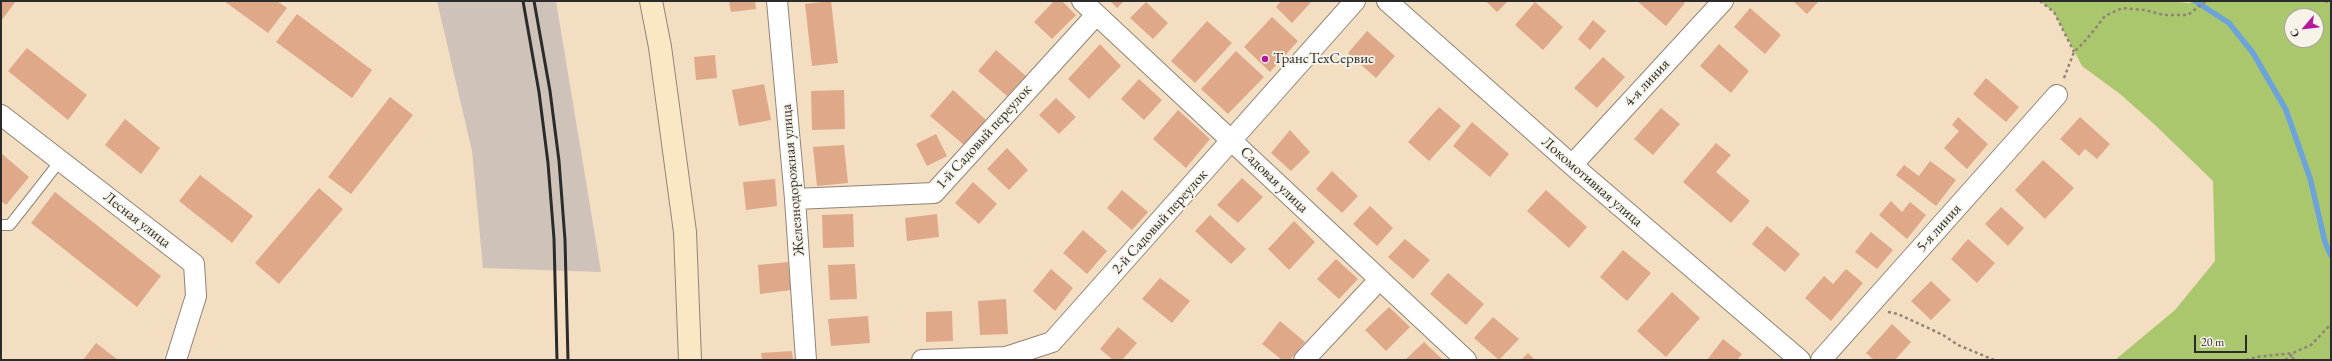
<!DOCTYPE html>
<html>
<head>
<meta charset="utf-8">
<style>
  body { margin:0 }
  #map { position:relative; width:2332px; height:361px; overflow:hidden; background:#f3dec2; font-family:"EB Garamond",serif }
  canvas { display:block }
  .frame { position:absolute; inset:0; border:2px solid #2b2b2b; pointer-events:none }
  .north { position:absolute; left:2284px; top:8px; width:40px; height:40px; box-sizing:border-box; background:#f7f3e8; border:1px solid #a5a39c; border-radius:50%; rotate:242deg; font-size:11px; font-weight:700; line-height:16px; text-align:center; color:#2b2b2b }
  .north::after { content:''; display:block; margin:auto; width:14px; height:18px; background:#b5179e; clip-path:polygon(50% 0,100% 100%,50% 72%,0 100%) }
  .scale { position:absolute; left:2194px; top:335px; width:53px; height:18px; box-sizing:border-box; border:2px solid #2b2b2b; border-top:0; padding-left:5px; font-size:12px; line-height:14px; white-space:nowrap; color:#2b2b2b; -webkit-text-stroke:3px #f7f3e8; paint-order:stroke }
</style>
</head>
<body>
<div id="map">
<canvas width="2332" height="361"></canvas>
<div class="frame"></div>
<div class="north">С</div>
<div class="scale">20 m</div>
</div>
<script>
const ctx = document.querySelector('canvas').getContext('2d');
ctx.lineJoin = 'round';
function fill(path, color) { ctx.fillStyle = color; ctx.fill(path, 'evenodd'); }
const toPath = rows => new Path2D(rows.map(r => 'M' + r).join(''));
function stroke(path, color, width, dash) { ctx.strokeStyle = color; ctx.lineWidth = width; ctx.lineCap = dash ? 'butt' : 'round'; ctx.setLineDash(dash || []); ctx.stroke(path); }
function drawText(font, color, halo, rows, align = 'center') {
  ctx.font = font + ' "EB Garamond",serif'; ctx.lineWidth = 3.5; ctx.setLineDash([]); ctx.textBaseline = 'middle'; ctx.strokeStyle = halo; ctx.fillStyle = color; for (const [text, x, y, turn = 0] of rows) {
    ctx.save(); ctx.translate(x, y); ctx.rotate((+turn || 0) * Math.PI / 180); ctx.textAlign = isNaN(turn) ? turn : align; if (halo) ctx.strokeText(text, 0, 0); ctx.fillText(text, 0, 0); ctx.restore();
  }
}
fill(toPath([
  [437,1,556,1,601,272,483,268,472,151]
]), '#cec2b9');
fill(toPath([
  [2040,1,2166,1,2189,3,2195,1,2331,1,2331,360,2115,360,2175,310,2215,261,2213,181,2154,124,2120,94,2082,66,2054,12],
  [2292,16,2316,16,2316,40,2292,40]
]), '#aac76e');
stroke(toPath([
  [2195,1,2229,23,2253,53,2286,110,2310,178,2325,242,2331,256]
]), '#6ca3da', 5.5);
fill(toPath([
  [1,1,16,1,1,21],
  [224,1,277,1,287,8,268,33],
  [729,1,755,1,756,9,731,12],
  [831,1,838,63,812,66,805,4],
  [1054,1,1062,1,1076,15,1052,39,1034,22],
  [1110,1,1124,1,1117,8],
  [1281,1,1312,1,1292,23,1276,7],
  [1486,1,1508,1,1497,12],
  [1637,1,1682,1,1685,3,1666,26],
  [1793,1,1819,1,1807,14],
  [1146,2,1168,23,1153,39,1130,18],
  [1535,2,1563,27,1543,50,1515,25],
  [1750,8,1781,35,1765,54,1734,27],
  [297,14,372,70,352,98,276,42],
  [1272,17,1298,41,1270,72,1244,47],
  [1593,20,1606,31,1590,50,1578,39],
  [1207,21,1232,43,1195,83,1171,61],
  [1367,31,1395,56,1376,78,1348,53],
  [1100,44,1121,66,1089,99,1068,79],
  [1719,44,1749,71,1731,93,1700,66],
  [27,48,87,95,68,120,8,71],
  [996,50,1026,76,1007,96,978,71],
  [1236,51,1264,77,1228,114,1201,89],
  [715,55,717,78,696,80,694,57],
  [1603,57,1625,77,1597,108,1574,88],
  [1986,78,2019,107,2006,122,1973,94],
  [1139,79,1162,100,1144,120,1121,99],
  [764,84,771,120,739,126,732,90],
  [844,90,845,129,812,130,811,91],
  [953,90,986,120,964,145,930,116],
  [390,97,413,115,351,194,328,177],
  [1056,98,1076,117,1059,134,1039,115],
  [1439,107,1461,126,1429,161,1408,142],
  [1661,108,1680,124,1653,155,1634,139],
  [1178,110,1210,139,1186,168,1153,139],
  [1958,117,1988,144,1967,169,1944,148,1959,131,1952,125],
  [2080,117,2110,144,2097,159,2085,149,2079,156,2060,139],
  [125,119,160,148,141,174,105,145],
  [1472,122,1509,154,1490,177,1453,146],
  [1290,130,1310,152,1291,171,1271,153],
  [936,134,947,156,927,166,916,144],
  [1716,143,1731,155,1716,172,1750,201,1731,223,1683,182],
  [844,145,848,183,817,186,813,147],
  [1007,148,1028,170,1009,190,987,169],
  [1,153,29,177,6,205,1,201],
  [2043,160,2074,188,2045,219,2015,190],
  [1930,161,1956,180,1936,206,1896,175,1904,165,1919,176],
  [1332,171,1358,196,1342,213,1316,189],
  [200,175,253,216,232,243,179,201],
  [1242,178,1263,197,1238,223,1217,205],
  [775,179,777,206,746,210,743,182],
  [973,182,997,204,979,224,955,203],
  [319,188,343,209,279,284,255,263],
  [1122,190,1148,212,1132,230,1107,208],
  [1546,190,1587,227,1569,248,1527,211],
  [55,192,161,276,137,307,31,223],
  [1891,201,1902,212,1910,202,1926,215,1907,239,1879,215],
  [1370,206,1393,228,1377,246,1353,224],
  [2001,207,2024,228,2008,246,1985,224],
  [853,214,854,247,823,248,822,215],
  [937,214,939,237,907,241,905,218],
  [1210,215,1246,249,1231,264,1195,231],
  [1294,221,1315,242,1289,270,1268,249],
  [1767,226,1800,254,1785,272,1752,244],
  [1083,230,1107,251,1087,274,1063,253],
  [1871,232,1893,250,1877,269,1855,252],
  [1405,239,1430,260,1413,279,1388,257],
  [1968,239,1995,263,1977,283,1951,259],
  [1623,250,1651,273,1627,301,1600,277],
  [1336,259,1358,279,1339,299,1317,279],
  [788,262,791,290,760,294,758,265],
  [855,264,857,299,830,300,828,265],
  [1051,269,1073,288,1055,311,1033,291],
  [1846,269,1863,283,1831,321,1805,298,1824,276,1833,284],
  [1448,273,1484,304,1466,325,1430,294],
  [1160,278,1190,301,1172,323,1142,299],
  [1931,281,1951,300,1931,320,1911,301],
  [1672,292,1700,318,1666,357,1637,331],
  [1006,299,1008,334,980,335,978,301],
  [1389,307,1410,327,1386,351,1365,330],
  [952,311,953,341,926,342,926,312],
  [868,316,870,343,831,346,828,319],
  [1493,317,1519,339,1499,360,1474,338],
  [1280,321,1305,342,1290,360,1282,360,1262,344],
  [1892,324,1911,342,1895,360,1874,360,1866,353],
  [1118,327,1137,343,1122,360,1113,360,1100,349],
  [1723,339,1742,354,1737,360,1707,360],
  [1424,342,1443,360,1405,360],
  [96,343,118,360,83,360],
  [792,351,793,360,762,360,761,353],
  [1528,353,1535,360,1521,360]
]), '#dea889');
const lane = toPath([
  [1,225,10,225,60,161]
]);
const street = toPath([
  [777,1,795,199,806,360],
  [1082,1,1466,360],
  [1387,1,1572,165,1800,360],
  [1,115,194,264,196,296,176,360],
  [1572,165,1723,1],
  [795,199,934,193,1096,15],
  [922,360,1006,357,1052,342,1355,1],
  [1304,360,1379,280],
  [1821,360,2057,95]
]);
const secondary = toPath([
  [651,1,660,47,685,232,690,360]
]);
stroke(lane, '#8f8476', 12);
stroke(street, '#8f8476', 22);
stroke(secondary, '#8f8476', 24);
stroke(toPath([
  [2040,1,2054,12,2074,52],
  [2325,1,2331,3],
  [2064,78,2074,52,2087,39,2105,16,2122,8,2145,10,2164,15,2188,15,2206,1],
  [1888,312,1898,314,1943,335,1958,345,1994,360],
  [2246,360,2257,357,2293,353,2311,345,2331,324],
  [2285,360,2293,354],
  [2293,360,2293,354]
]), '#8f8476', 2.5, [3, 3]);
stroke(lane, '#fff', 10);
stroke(street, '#fff', 20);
stroke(secondary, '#fae7c3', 22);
stroke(toPath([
  [523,1,539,92,548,163,554,239,557,360],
  [534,1,550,91,559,161,565,240,568,360]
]), '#2b2b2b', 3);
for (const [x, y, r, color] of [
  [1265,59,4,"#b5179e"]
]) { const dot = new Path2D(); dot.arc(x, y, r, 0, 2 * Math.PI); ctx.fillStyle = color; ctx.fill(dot); stroke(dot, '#f7f3e8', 1.5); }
drawText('15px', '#2b2b2b', '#f7f3e8', [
  ["ТрансТехСервис",1273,59]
], 'left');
drawText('15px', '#2b2b2b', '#f7f3e8', [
  ["4-я линия",1647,83,-47],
  ["1-й Садовый переулок",984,137,-48],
  ["Железнодорожная улица",793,180,-95],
  ["Садовая улица",1274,180,44],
  ["Локомотивная улица",1592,182,41],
  ["Лесная улица",137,220,38],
  ["2-й Садовый переулок",1160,222,-48],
  ["5-я линия",1939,228,-48]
]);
</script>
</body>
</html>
